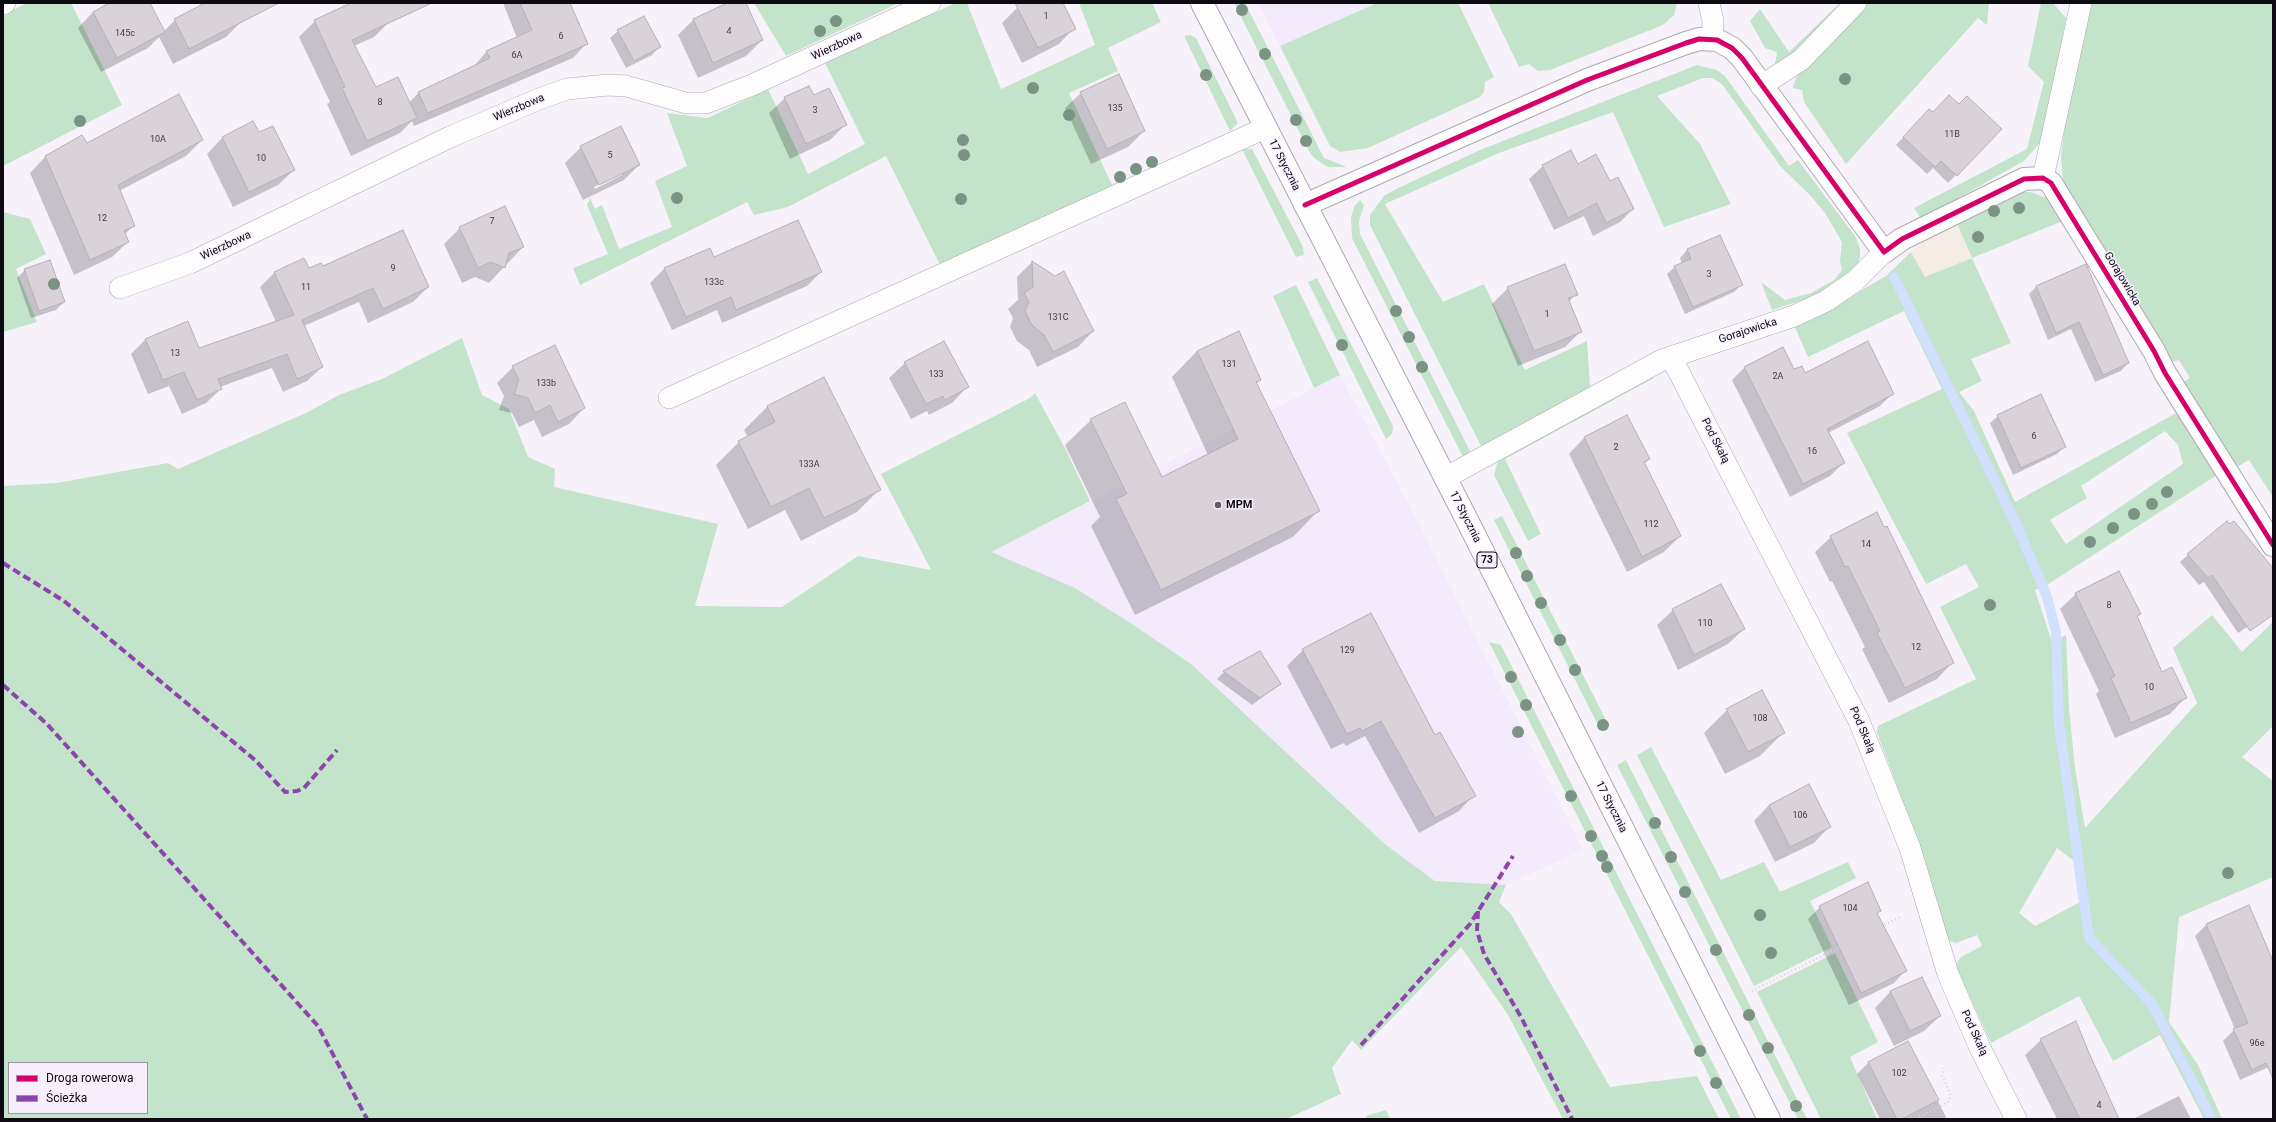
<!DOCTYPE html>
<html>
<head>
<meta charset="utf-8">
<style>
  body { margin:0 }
  #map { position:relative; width:2276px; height:1122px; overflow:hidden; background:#f7f2fa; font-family:Roboto,sans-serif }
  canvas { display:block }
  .frame { position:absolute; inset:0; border:4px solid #0e0a12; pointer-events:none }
  .legend { position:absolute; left:8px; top:1062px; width:140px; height:52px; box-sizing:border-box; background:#f7effe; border:1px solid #9a93a0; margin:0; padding:5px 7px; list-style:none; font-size:12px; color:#0e0a12 }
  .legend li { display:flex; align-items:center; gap:8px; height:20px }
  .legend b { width:20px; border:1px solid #9a93a0 }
</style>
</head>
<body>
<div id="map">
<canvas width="2276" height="1122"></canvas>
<div class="frame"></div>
<ul class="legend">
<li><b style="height:5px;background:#d6006c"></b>Droga rowerowa</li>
<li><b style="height:5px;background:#8e44ad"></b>Ścieżka</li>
</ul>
</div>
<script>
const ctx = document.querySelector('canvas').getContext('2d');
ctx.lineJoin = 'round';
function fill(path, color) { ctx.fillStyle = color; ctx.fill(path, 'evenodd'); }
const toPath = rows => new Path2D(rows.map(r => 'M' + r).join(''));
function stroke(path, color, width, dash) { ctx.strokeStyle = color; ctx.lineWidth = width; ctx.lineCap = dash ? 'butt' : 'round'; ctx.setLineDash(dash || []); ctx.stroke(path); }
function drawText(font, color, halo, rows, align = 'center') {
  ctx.font = font + ' Roboto,sans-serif'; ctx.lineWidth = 3; ctx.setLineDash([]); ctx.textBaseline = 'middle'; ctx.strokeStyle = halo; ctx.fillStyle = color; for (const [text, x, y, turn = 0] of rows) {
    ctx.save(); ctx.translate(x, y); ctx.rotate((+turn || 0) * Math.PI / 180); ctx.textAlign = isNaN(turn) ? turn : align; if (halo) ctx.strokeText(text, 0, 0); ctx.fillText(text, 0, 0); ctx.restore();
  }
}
fill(toPath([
  [1258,3,1377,3,1280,46],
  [1340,375,1418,522,1583,850,1506,885,1435,881,1386,845,1191,664,1132,624,991,552]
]), '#f3eafc');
fill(toPath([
  [1957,223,1972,258,1925,277,1911,252,1930,236]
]), '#f5ece5');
fill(toPath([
  [27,3,71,3,122,105,3,166,3,15],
  [754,3,896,3,897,4,786,56],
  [956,3,967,3,1001,89,1095,45,1079,3,1152,3,1161,22,1108,48,1118,71,1069,93,1113,187,940,265,886,156,788,207,754,215,747,202,580,285,573,268,608,254,587,205,590,198,595,209,602,205,619,249,672,227,655,181,687,166,667,113,708,118,768,89,808,174,865,144,825,63],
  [1234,3,1245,3,1324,158,1347,167,1328,167,1314,158,1309,151],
  [1377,3,1458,3,1494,77,1485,82,1484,92,1480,97,1368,148,1340,152,1330,146,1280,46],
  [1488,3,1677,3,1674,15,1663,25,1550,70,1538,71,1529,64,1519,67],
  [1840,3,1847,3,1786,62,1775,64,1777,52,1765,48,1750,21,1760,9,1789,52],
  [1866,3,1989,3,1987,25,1978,18,1846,164,1804,102,1802,90,1793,88,1796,78,1805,67],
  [2041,3,2053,3,2066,18,2047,128,2039,144,2024,161,1921,219,1914,208,2027,149,2044,82,2028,66],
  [2090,3,2273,3,2273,497,2249,460,2235,468,2180,384,2190,378,2179,360,2169,363,2063,183,2061,156,2074,54],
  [1190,35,1196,38,1238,123,1230,131,1184,36],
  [1697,65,1717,70,1725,76,1789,166,1798,160,1855,236,1860,248,1860,257,1858,264,1854,270,1815,296,1772,310,1761,282,1785,300,1811,293,1834,280,1842,270,1840,261,1842,242,1825,213,1810,195,1781,167,1722,84,1712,78,1703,78,1657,96,1700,144,1731,204,1664,227,1613,112,1499,153,1385,204,1443,302,1484,284,1525,370,1587,341,1590,387,1481,446,1370,225,1370,215,1384,196,1396,189,1480,150],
  [1242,149,1252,149,1303,247,1304,255,1296,257],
  [2019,192,2030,192,2047,198,2065,220,1972,258,2011,343,1971,359,1982,381,1959,392,1974,411,2015,502,2178,412,2217,475,2050,583,2035,590,2052,642,2066,635,2069,708,2075,768,2085,828,2197,703,2173,648,2212,615,2242,652,2273,622,2273,726,2242,757,2273,781,2273,877,2179,917,2169,1022,2198,1065,2222,1119,2204,1119,2160,1035,2113,1061,2079,996,1991,1043,1956,967,1956,964,1961,957,1982,946,1977,935,1956,943,1948,940,1923,854,1877,733,1878,726,1976,679,1940,607,1979,587,1966,564,1926,584,1847,433,1942,389,1904,311,1808,357,1794,325,1840,303,1886,276,1911,252,1925,277,1972,258,1957,223],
  [2165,431,2178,445,2183,464,2066,544,2050,520,2087,498,2081,486],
  [2057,848,2074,861,2080,902,2035,926,2019,913],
  [1360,200,1364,205,1359,221,1360,234,1470,451,1463,457,1352,238,1351,218,1354,207],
  [3,212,30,219,46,254,16,269,37,322,3,332],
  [1317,278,1393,426,1392,434,1386,439,1308,282],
  [1296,285,1340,375,1314,388,1273,296],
  [462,338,482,395,509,409,528,457,555,469,554,487,718,524,695,606,782,607,858,556,931,570,881,474,1030,398,1035,393,1066,450,1090,501,991,552,1075,588,1132,624,1191,664,1386,845,1435,881,1506,885,1499,902,1511,914,1610,1087,1697,1076,1719,1119,1563,1119,1508,1015,1461,947,1361,1050,1352,1040,1332,1068,1341,1094,1286,1119,3,1119,3,486,57,483,168,463,178,469,306,413,339,395,382,379],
  [9,1063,147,1063,147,1113,9,1113],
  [1651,376,1654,378,1505,459,1541,534,1528,541,1494,475,1498,461],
  [1502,516,1609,726,1601,731,1494,520],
  [1489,642,1501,645,1741,1119,1731,1119],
  [1651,747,1721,880,1764,862,1780,892,1848,862,1856,878,1810,901,1832,947,1754,986,1637,755],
  [1626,760,1680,866,1807,1119,1798,1119,1617,765],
  [1835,953,1878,1042,1850,1057,1877,1119,1821,1119,1757,992],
  [1386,1110,1390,1119,1368,1119,1366,1116]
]), '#c3e3cb');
fill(toPath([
  [111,3,149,3,164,31,175,20,207,3,233,3,242,21,226,37,173,64,159,37,148,48,101,72,78,28,93,12],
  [353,3,380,3,389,22,374,37,354,46,375,88,409,103,419,92,474,66,487,51,517,38,503,3,569,3,586,44,573,58,414,126,412,121,400,133,351,156,327,104,330,102,299,37,315,21],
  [730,3,744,3,762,40,746,56,698,78,678,35,694,19],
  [1026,3,1062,3,1074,28,1059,44,1022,63,1002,23,1018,7],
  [618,31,659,47,652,55,626,68,610,38],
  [1081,93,1144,131,1128,147,1091,164,1065,108],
  [813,97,845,125,830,140,790,159,769,113,785,98],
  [1959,106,2000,129,1948,183,1933,168,1927,174,1896,145,1929,110,1933,114],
  [253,122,259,134,294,170,278,185,233,207,207,154,222,138],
  [82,136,86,144,202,140,186,156,119,191,134,225,125,234,128,242,112,257,74,275,30,173,45,157],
  [581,147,639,165,624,180,583,200,565,163],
  [622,173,622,175,595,189,594,187],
  [1577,165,1609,182,1633,209,1620,222,1593,236,1584,216,1554,230,1529,179,1543,166],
  [505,208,523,247,489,283,475,277,462,283,444,244,460,228],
  [1719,236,1741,285,1734,292,1685,314,1667,274,1675,267,1682,264,1680,258,1687,250],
  [709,249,713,258,821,272,807,286,722,323,717,310,672,330,650,283,664,269],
  [1032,262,1093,331,1078,347,1037,367,1029,350,1017,341,1010,327,1013,318,1008,309,1018,300,1017,277],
  [2085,265,2128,363,2121,371,2095,382,2071,329,2048,340,2029,294,2036,287],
  [322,268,428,287,413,302,368,323,359,302,304,326,322,367,307,381,283,392,272,368,220,387,221,389,206,403,182,414,169,386,148,394,131,354,146,339,198,349,276,322,260,287,275,272],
  [25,270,64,302,56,310,31,318,17,278],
  [1508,288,1576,294,1569,302,1581,331,1565,347,1518,366,1492,304],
  [1197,351,1260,380,1256,384,1318,511,1293,537,1135,615,1091,526,1100,517,1065,445,1091,420,1162,478,1208,455,1172,377],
  [905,363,967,387,952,403,929,415,927,411,911,419,889,378],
  [513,367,584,408,569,424,542,437,534,420,519,427,512,413,499,410,504,396,497,383],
  [1745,367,1793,371,1893,393,1880,406,1828,433,1843,463,1830,476,1790,497,1732,380],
  [824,378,880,489,857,512,801,541,785,510,748,529,716,465,739,442,748,437,744,430,767,407],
  [1627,416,1649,459,1644,464,1680,536,1664,552,1627,572,1569,454,1584,438],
  [1998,416,2064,447,2057,454,2013,475,1990,423],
  [1831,537,1952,663,1937,679,1889,703,1862,649,1865,647,1832,581,1830,582,1815,552],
  [2188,555,2273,585,2273,610,2238,633,2204,582,2199,585,2180,562],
  [2076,594,2140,614,2136,618,2162,673,2185,698,2170,714,2115,738,2096,694,2099,691,2060,609],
  [1673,610,1744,629,1728,644,1678,670,1657,625],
  [1303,650,1434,736,1474,795,1459,811,1419,833,1365,736,1346,746,1344,743,1331,749,1287,666],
  [1224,672,1280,684,1252,705,1217,679],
  [1727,710,1783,733,1760,756,1725,774,1704,733],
  [1769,805,1829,827,1814,843,1775,862,1754,821],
  [2249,906,2273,963,2273,1065,2240,1080,2223,1041,2235,1029,2195,936,2206,925],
  [1820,907,1880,910,1877,914,1906,970,1894,983,1849,1005,1808,919],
  [1921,978,1940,1016,1924,1031,1894,1046,1875,1008,1890,992],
  [2076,1023,2118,1119,2057,1119,2025,1055,2041,1040],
  [1908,1042,1947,1119,1880,1119,1857,1074,1868,1063],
  [2179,1096,2191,1119,2133,1119]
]), '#0003');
stroke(toPath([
  [1894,277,2019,530,2047,597,2056,632,2059,724,2089,938,2152,1004,2212,1119]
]), '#d0e0fe', 10);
const building = toPath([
  [109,3,150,3,165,32,117,58,93,12,109,3],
  [205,3,279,3,189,49,174,19,205,3],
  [351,3,432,3,352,40,376,87,398,77,417,118,367,141,342,88,345,87,314,20,351,3],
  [520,3,570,3,588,44,428,113,418,92,490,58,486,51,532,30,520,3],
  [727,3,746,3,763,40,713,63,693,19,727,3],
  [1015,3,1063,3,1076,29,1038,48,1015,3],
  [644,16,661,47,634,61,617,30,644,16],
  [1119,74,1145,131,1107,149,1080,92,1119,74],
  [809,86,814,95,829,88,847,125,806,144,784,97,809,86],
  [179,94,203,140,118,185,135,226,124,231,129,242,90,260,45,156,82,135,87,143,179,94],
  [1949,95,1959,104,1967,96,2002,129,1957,176,1941,161,1935,167,1903,137,1929,109,1933,112,1949,95],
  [253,121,259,132,273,126,295,170,249,192,222,137,253,121],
  [621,126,640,165,599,185,580,146,621,126],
  [1571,150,1578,164,1596,154,1610,181,1618,177,1634,209,1606,223,1597,203,1568,218,1542,165,1571,150],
  [505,206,524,247,509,253,505,268,491,262,478,268,459,227,505,206],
  [798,220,822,272,736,310,731,297,686,317,664,268,710,248,714,257,798,220],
  [403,230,429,287,383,309,373,288,302,320,323,367,297,379,287,354,218,379,222,389,197,400,184,372,163,380,145,339,188,321,199,348,294,315,274,272,304,258,309,268,321,263,323,266,403,230],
  [1720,235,1743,285,1693,307,1674,266,1691,259,1687,249,1720,235],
  [50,260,65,302,39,311,24,269,50,260],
  [1032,261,1055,276,1064,271,1094,331,1053,352,1044,335,1032,325,1025,311,1029,302,1024,293,1033,287,1032,261],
  [1565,264,1578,295,1568,298,1582,332,1534,351,1507,287,1565,264],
  [2086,264,2129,363,2103,375,2079,322,2056,333,2036,286,2086,264],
  [1239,331,1261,380,1256,382,1320,511,1161,590,1116,499,1127,494,1090,419,1125,402,1162,477,1238,439,1197,351,1239,331],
  [944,341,969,387,945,400,943,396,926,404,904,362,944,341],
  [1868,341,1894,394,1827,429,1845,463,1803,484,1744,367,1783,347,1794,369,1802,366,1805,373,1868,341],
  [555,345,585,408,558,422,550,405,535,413,528,398,514,394,519,380,512,366,555,345],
  [824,377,881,490,824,518,809,488,771,507,738,441,775,422,767,406,824,377],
  [2041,394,2066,447,2021,468,1997,415,2041,394],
  [1627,415,1650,459,1644,462,1681,536,1642,557,1584,437,1627,415],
  [1877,512,1884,527,1887,526,1954,663,1905,688,1877,633,1880,631,1848,566,1845,567,1830,536,1877,512],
  [2227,521,2229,524,2234,521,2273,568,2273,615,2250,631,2212,575,2208,578,2187,554,2227,521],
  [2119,571,2141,614,2137,616,2162,672,2172,667,2187,698,2131,723,2111,678,2115,676,2075,593,2119,571],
  [1721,584,1745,629,1694,655,1672,609,1721,584],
  [1371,613,1435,735,1440,732,1476,796,1435,818,1381,721,1362,731,1360,728,1347,734,1302,649,1371,613],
  [1260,651,1281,684,1260,698,1223,671,1260,651],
  [1762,690,1785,733,1748,752,1726,709,1762,690],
  [1809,784,1831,827,1790,847,1769,805,1809,784],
  [1868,882,1881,911,1877,913,1907,971,1861,993,1819,906,1868,882],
  [2249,905,2273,961,2273,1079,2266,1063,2252,1070,2233,1029,2248,1023,2206,924,2249,905],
  [1922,977,1941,1016,1910,1031,1890,991,1922,977],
  [2076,1021,2089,1053,2119,1119,2080,1119,2040,1039,2076,1021],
  [1908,1041,1939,1100,1902,1119,1897,1119,1868,1062,1908,1041]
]);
fill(building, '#d9d2d8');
stroke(building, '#b7afb6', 1);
const service = toPath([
  [1709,3,1713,21,1712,39],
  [3,4,5,3],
  [1761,86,1801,60,1856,3],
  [2043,178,2081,3],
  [120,288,190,263,450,137,539,99,567,89,608,85,626,86,686,103,706,103,752,85,930,3],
  [1671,357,1859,721,1910,848,1948,974,1980,1048,2016,1119],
  [669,398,1265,128],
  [1445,478,1662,360,1794,316,1826,301,1855,281,1884,252]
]);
const minor = toPath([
  [1305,205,1587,80,1686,43,1699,39,1717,40,1732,48,1742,58,1884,252,1902,239,2024,179,2043,178,2051,183,2154,351,2165,373,2273,545]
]);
const primary = toPath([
  [1202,3,1468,522,1769,1119]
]);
stroke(service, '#ada9b1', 22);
stroke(minor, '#ada9b1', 24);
stroke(primary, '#ada9b1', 24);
stroke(toPath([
  [1752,991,1900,917],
  [1916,1119,1948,1102,1950,1099,1950,1093,1942,1076,1943,1068]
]), '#d5d4d6', 2.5, [1, 3]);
stroke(service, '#fefdfe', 21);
stroke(minor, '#fefdfe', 22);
stroke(primary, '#fefdfe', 22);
stroke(toPath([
  [3,563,64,601,255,760,285,792,297,791,304,788,337,750],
  [3,685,47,724,318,1026,367,1119],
  [1478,911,1477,931,1484,954,1521,1017,1572,1119],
  [1361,1045,1470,924,1513,856]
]), '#8e44ad', 4, [8, 4]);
stroke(toPath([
  [1305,205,1587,80,1686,43,1699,39,1717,40,1732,48,1742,58,1884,252,1902,239,2024,179,2043,178,2051,183,2154,351,2165,373,2273,545]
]), '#d6006c', 5);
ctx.fillStyle = '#7b9384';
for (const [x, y] of [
  [1242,10],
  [836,21],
  [820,31],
  [1265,54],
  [1206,75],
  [1845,79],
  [1033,88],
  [1069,115],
  [1296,120],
  [80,121],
  [963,140],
  [1306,141],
  [964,155],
  [1152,162],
  [1136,169],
  [1120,177],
  [677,198],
  [961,199],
  [2019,208],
  [1994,211],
  [1978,237],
  [54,284],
  [1396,311],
  [1409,337],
  [1342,345],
  [1422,367],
  [2167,492],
  [2152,504],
  [2134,514],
  [2113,528],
  [2090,542],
  [1516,553],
  [1527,576],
  [1541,603],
  [1990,605],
  [1560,640],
  [1575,670],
  [1511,677],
  [1526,705],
  [1603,725],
  [1518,732],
  [1571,796],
  [1655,823],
  [1591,836],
  [1602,856],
  [1671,857],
  [1607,867],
  [2228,873],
  [1685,892],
  [1760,915],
  [1716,950],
  [1771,953],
  [1749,1015],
  [1768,1048],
  [1700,1051],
  [1716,1083],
  [1796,1106]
]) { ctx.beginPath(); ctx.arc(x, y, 6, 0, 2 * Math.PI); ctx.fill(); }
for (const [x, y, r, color] of [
  [1218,505,4,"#605b63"]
]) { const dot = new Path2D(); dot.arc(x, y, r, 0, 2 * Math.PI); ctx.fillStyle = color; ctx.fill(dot); stroke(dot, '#f7effe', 1.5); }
drawText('9px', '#413c44', null, [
  ["1",1046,17],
  ["4",729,32],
  ["145c",125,34],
  ["6",561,37],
  ["6A",517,56],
  ["8",380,103],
  ["135",1115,109],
  ["3",815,111],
  ["11B",1952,135],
  ["10A",158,140],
  ["5",610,156],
  ["10",261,159],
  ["12",102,219],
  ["7",492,222],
  ["9",393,269],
  ["3",1709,275],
  ["133c",714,283],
  ["11",306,288],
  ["1",1547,315],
  ["131C",1058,318],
  ["13",175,354],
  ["131",1229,365],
  ["133",936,375],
  ["2A",1778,377],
  ["133b",546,384],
  ["6",2034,437],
  ["2",1616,448],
  ["16",1812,452],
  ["133A",809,465],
  ["112",1651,525],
  ["14",1866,545],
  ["8",2109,606],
  ["110",1705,624],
  ["12",1916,648],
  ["129",1347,651],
  ["10",2149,688],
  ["108",1760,719],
  ["106",1800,816],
  ["104",1850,909],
  ["96e",2257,1044],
  ["102",1899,1074],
  ["4",2099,1106]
]);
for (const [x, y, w] of [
  [1487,560,20]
]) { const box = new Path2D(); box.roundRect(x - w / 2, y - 8, w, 16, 3); ctx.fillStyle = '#f7effe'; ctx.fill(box); stroke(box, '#0e0a12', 1); }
drawText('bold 10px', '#0e0a12', null, [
  ["73",1487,560]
]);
drawText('11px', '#0e0a12', '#f7effe', [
  ["Wierzbowa",837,46,-25],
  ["Wierzbowa",519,108,-23],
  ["17 Stycznia",1284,165,63],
  ["Wierzbowa",226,246,-25],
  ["Gorajowicka",2122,279,59],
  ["Gorajowicka",1748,331,-18],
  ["Pod Skałą",1715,441,63],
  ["17 Stycznia",1465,517,63],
  ["Pod Skałą",1862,730,67],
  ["17 Stycznia",1611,807,63],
  ["Pod Skałą",1974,1033,65]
]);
drawText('bold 11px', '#0e0a12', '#f7effe', [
  ["MPM",1226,505]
], 'left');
</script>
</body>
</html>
